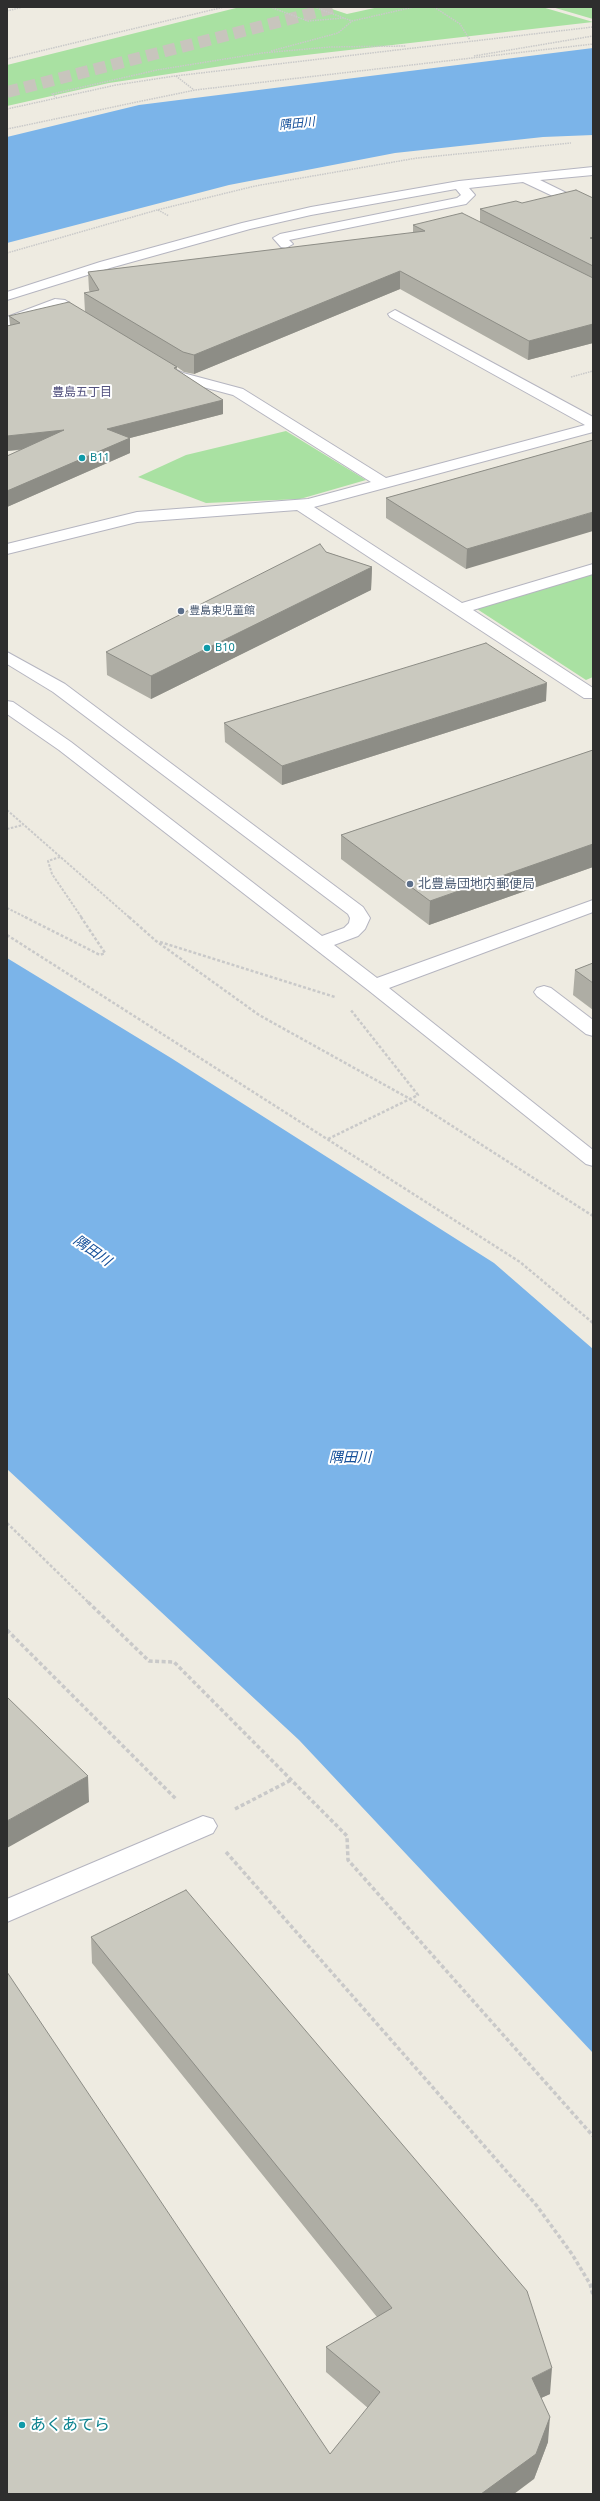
<!DOCTYPE html>
<html>
<head>
<meta charset="utf-8">
<style>
  body { margin:0 }
  #map { position:relative; width:600px; height:2501px; overflow:hidden; background:#eeebe1; font-family:"Noto Sans",sans-serif }
  canvas { display:block }
  .frame { position:absolute; inset:0; border:8px solid #2e2e2e; pointer-events:none }
</style>
</head>
<body>
<div id="map">
<canvas width="600" height="2501"></canvas>
<div class="frame"></div>
</div>
<script>
const ctx = document.querySelector('canvas').getContext('2d');
ctx.lineJoin = 'round';
function fill(path, color) { ctx.fillStyle = color; ctx.fill(path, 'evenodd'); }
const toPath = rows => new Path2D(rows.map(r => 'M' + r).join(''));
function stroke(path, color, width, dash) { ctx.strokeStyle = color; ctx.lineWidth = width; ctx.lineCap = dash ? 'butt' : 'round'; ctx.setLineDash(dash || []); ctx.stroke(path); }
function drawText(font, color, halo, rows, align = 'center') {
  ctx.font = font + ' "Noto Sans","Noto Sans JP",sans-serif'; ctx.lineWidth = 4; ctx.setLineDash([]); ctx.textBaseline = 'middle'; ctx.strokeStyle = halo; ctx.fillStyle = color; for (const [text, x, y, turn = 0] of rows) {
    ctx.save(); ctx.translate(x, y); ctx.rotate((+turn || 0) * Math.PI / 180); ctx.textAlign = isNaN(turn) ? turn : align; if (halo) ctx.strokeText(text, 0, 0); ctx.fillText(text, 0, 0); ctx.restore();
  }
}
fill(toPath([
  [240,7,326,7,347,14,379,7,542,7,593,22,262,60,109,83,7,106,7,65],
  [552,7,593,7,593,19],
  [286,431,366,480,300,499,206,503,138,477,186,455],
  [593,574,593,677,586,680,477,609]
]), '#a9e1a2');
fill(toPath([
  [593,48,593,135,543,137,395,153,229,185,7,243,7,137,139,105],
  [7,958,171,1058,494,1263,593,1349,593,2053,299,1740,7,1469]
]), '#7bb4e9');
stroke(toPath([
  [7,92,336,7]
]), '#c8c5bd', 12, [12, 6]);
const minor = toPath([
  [593,167,593,175,540,180,593,206,593,215,523,182,469,188,475,195,466,204,289,240,293,244,286,248,281,247,273,238,280,234,457,198,461,195,456,189,311,215,250,229,110,268,7,300,7,292,100,262,242,223,311,207,459,181,593,167],
  [55,299,65,300,92,319,85,323,80,322,57,307,7,326,7,317,55,299],
  [395,310,593,417,593,432,314,507,462,603,593,564,593,574,473,610,593,688,593,698,584,698,297,510,137,522,7,554,7,544,137,512,308,499,371,482,233,395,173,379,160,372,158,369,160,366,165,365,183,373,243,389,386,478,585,425,390,317,388,314,395,310],
  [7,652,65,684,363,907,370,918,365,929,358,936,334,945,377,978,593,900,593,912,389,988,593,1150,593,1166,586,1164,368,990,59,750,7,714,7,701,13,702,71,742,322,936,344,928,349,923,350,918,348,914,53,692,7,664,7,652],
  [544,986,551,988,593,1020,593,1036,586,1034,537,996,534,992,537,988,544,986],
  [203,1816,213,1819,217,1826,213,1833,7,1922,7,1899,203,1816]
]);
stroke(minor, '#b5b5c0', 2);
stroke(toPath([
  [270,7,308,21,344,18],
  [314,7,352,21],
  [434,7,460,24,470,40],
  [7,11,23,7],
  [271,51,338,33,352,21,414,7],
  [474,56,593,36],
  [7,59,224,7],
  [176,76,194,90],
  [57,98,52,94,157,70,262,53,330,47,406,46],
  [7,109,116,85,175,76,593,27],
  [7,129,195,90,593,44],
  [158,210,169,216],
  [7,253,157,210,255,186,417,158,571,143],
  [571,377,593,371]
]), '#c9c9c9', 1.5, [1.5, 1]);
stroke(toPath([
  [7,810,130,918],
  [7,829,23,825],
  [60,857,48,861,52,874,82,918],
  [7,908,27,918]
]), '#c9c9c9', 2, [2.5, 1.5]);
stroke(toPath([
  [25,917,100,955,105,953,81,917],
  [129,917,156,941,259,1015,410,1099,593,1216],
  [7,935,520,1262,593,1323],
  [160,942,335,997],
  [328,1139,418,1095,350,1009],
  [7,1523,89,1603]
]), '#c9c9c9', 2.5, [3, 2]);
stroke(toPath([
  [88,1602,149,1661,174,1662,347,1836,348,1860,593,2136],
  [7,1630,177,1800],
  [235,1809,291,1780],
  [226,1852,537,2206,572,2254,590,2284,593,2295]
]), '#c9c9c9', 3.5, [4, 2.5]);
fill(minor, '#fff');
fill(toPath([
  [593,190,593,343,528,360,400,289,194,374,184,372,177,367,177,370,223,400,223,414,130,438,130,453,7,507,7,456,20,450,7,451,10,325,9,316,85,312,84,293,90,292,89,290,88,272,413,233,413,225,480,222,480,209,522,203,593,198],
  [593,440,466,569,386,518,386,498],
  [326,552,372,567,371,590,151,699,107,675,106,652],
  [546,701,282,785,225,742,224,723],
  [593,750,593,867,429,925,341,859,341,835],
  [593,963,593,1010,573,995,575,970],
  [91,1937,550,2394,541,2398,548,2442,534,2479,330,2454,368,2408,326,2372,326,2347,377,2317,92,1963]
]), '#aeada4');
fill(toPath([
  [400,271,400,289,194,374,194,355],
  [593,324,593,343,528,360,529,341],
  [223,400,223,414,130,438,130,453,7,507,7,491,107,429],
  [64,430,65,444,7,451,7,436],
  [593,512,593,531,466,569,467,549],
  [372,567,371,590,151,699,151,676],
  [547,683,546,701,282,785,282,766],
  [593,844,593,867,429,925,430,901],
  [88,1776,89,1802,7,1848,7,1821],
  [552,2368,550,2394,530,2403,532,2378],
  [550,2417,548,2442,534,2479,514,2494,481,2494]
]), '#8d8d86');
const building = toPath([
  [576,190,593,198,593,237,590,238,593,239,593,266,480,209,516,201,522,203,576,190],
  [462,213,593,278,593,324,529,341,400,271,194,355,183,352,84,293,99,290,88,272,425,231,413,225,462,213],
  [69,302,177,367,174,368,223,400,107,429,130,438,7,491,7,456,64,430,7,436,7,326,20,323,9,316,69,302],
  [593,440,593,512,467,549,386,498,593,440],
  [320,544,326,552,372,567,151,676,106,652,320,544],
  [486,643,547,683,282,766,224,723,486,643],
  [593,750,593,844,430,901,341,835,593,750],
  [593,963,593,983,575,970,593,963],
  [7,1697,88,1776,7,1821,7,1697],
  [186,1890,527,2291,552,2368,532,2378,550,2417,536,2454,481,2494,7,2494,7,1972,330,2454,380,2392,326,2347,392,2308,91,1937,186,1890]
]);
fill(building, '#cac9bf');
stroke(building, '#8d8d86', 1);
for (const [x, y, r, color] of [
  [82,458,4,"#0f9aa8"],
  [181,611,4,"#5c6f8a"],
  [207,648,4,"#0f9aa8"],
  [410,884,4,"#5c6f8a"],
  [22,2425,4,"#0f9aa8"]
]) { const dot = new Path2D(); dot.arc(x, y, r, 0, 2 * Math.PI); ctx.fillStyle = color; ctx.fill(dot); stroke(dot, '#fff', 1.5); }
drawText('11px', '#0d838f', '#fff', [
  ["B11",90,458],
  ["B10",215,648]
], 'left');
drawText('11px', '#4e5e75', '#fff', [
  ["豊島東児童館",189,611]
], 'left');
drawText('italic 12px', '#16509a', '#fff', [
  ["隅田川",297,124,-6]
]);
drawText('12px', '#51507d', '#fff', [
  ["豊島五丁目",82,393]
]);
drawText('13px', '#4e5e75', '#fff', [
  ["北豊島団地内郵便局",418,884]
], 'left');
drawText('italic 14px', '#16509a', '#fff', [
  ["隅田川",92,1251,35],
  ["隅田川",350,1458]
]);
drawText('16px', '#0d838f', '#fff', [
  ["あくあてら",30,2425]
], 'left');
</script>
</body>
</html>
